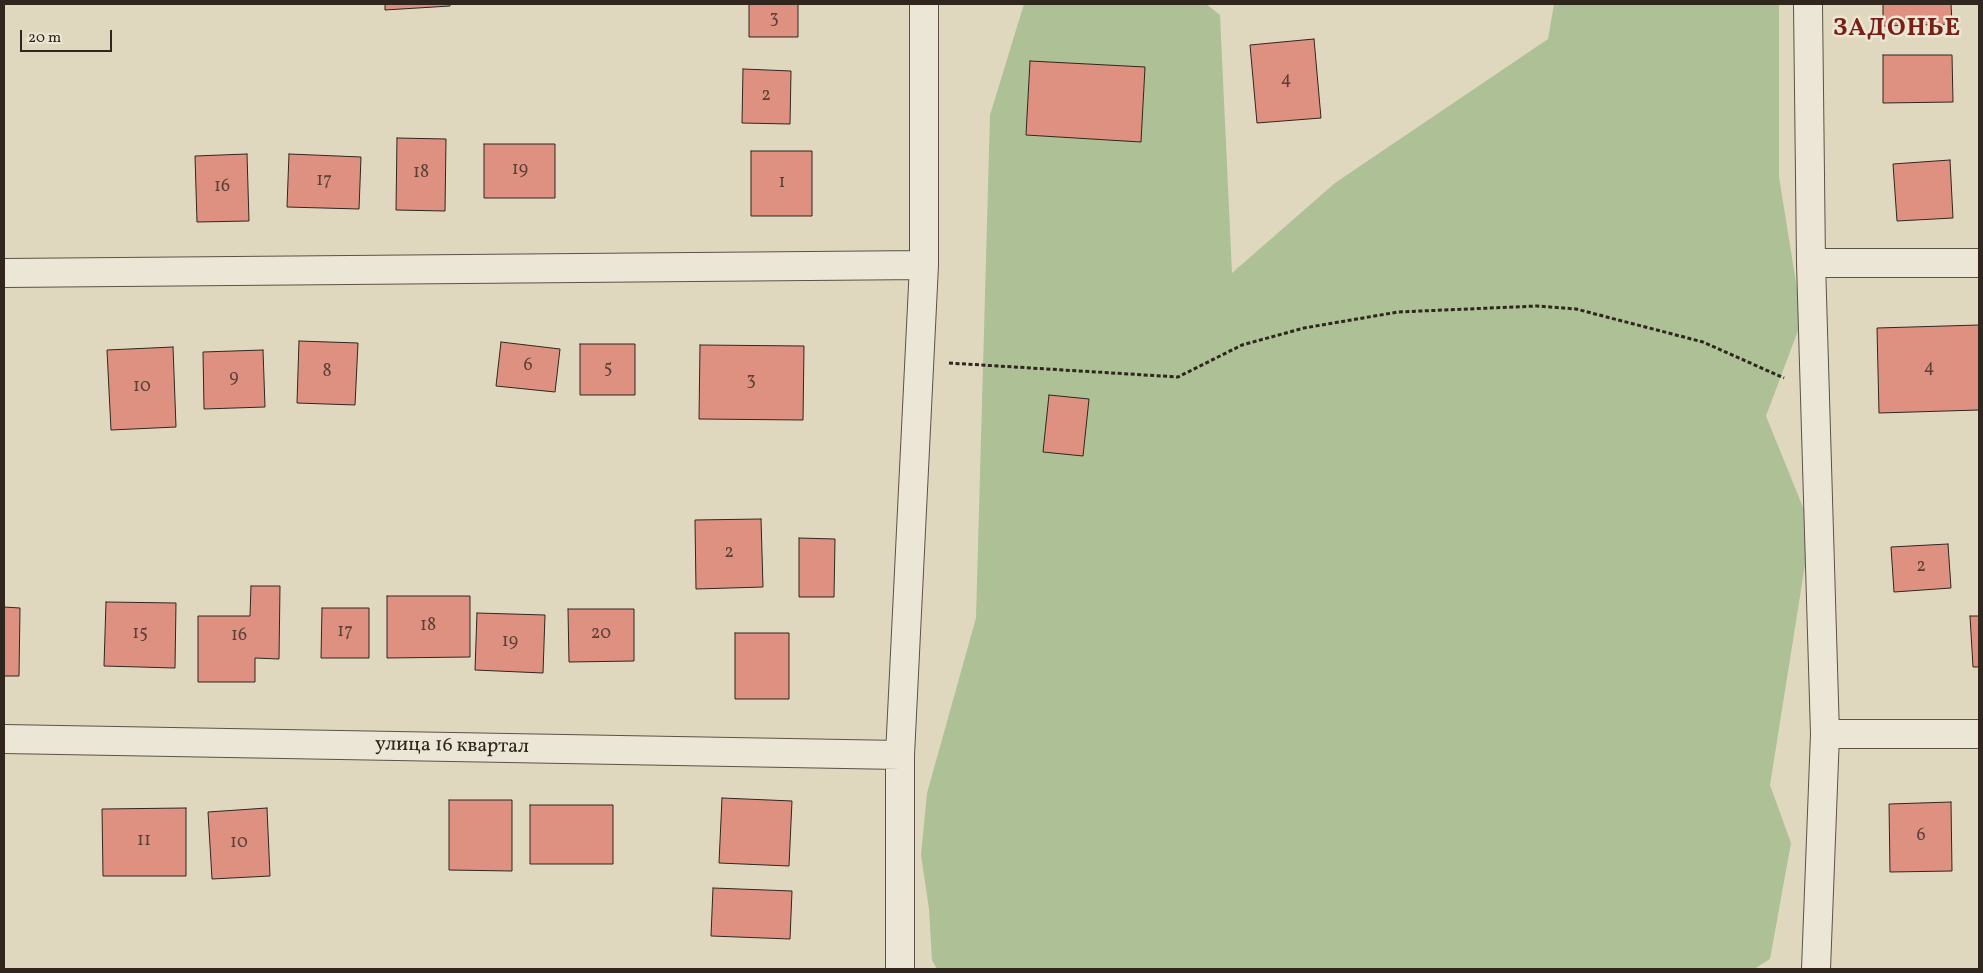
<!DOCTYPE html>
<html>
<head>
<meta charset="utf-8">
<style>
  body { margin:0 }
  #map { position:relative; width:1983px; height:973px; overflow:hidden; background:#e0d8be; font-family:Vollkorn,serif }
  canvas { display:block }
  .frame { position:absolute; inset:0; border:5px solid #30261e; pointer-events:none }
  .scale { position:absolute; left:20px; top:30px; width:92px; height:22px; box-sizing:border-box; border:2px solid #30261e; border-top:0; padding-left:6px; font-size:15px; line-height:18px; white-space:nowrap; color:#30261e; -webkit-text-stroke:4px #ebe6d5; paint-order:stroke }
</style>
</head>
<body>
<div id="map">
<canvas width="1983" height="973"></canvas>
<div class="frame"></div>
<div class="scale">20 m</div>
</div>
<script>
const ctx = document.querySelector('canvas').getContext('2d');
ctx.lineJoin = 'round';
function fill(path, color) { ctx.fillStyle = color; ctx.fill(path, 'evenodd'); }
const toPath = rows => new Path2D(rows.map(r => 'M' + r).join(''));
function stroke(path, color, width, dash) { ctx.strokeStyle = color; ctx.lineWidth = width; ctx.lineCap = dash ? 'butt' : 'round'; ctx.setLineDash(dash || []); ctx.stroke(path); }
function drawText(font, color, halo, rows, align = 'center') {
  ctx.font = font + ' Vollkorn,serif'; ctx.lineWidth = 5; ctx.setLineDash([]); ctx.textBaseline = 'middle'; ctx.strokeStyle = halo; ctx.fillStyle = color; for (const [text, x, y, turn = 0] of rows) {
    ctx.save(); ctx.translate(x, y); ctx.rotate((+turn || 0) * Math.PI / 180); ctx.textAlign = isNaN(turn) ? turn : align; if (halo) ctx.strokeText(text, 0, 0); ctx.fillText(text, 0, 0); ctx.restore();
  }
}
fill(toPath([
  [1024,4,1206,4,1220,15,1232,273,1335,183,1548,39,1554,4,1779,4,1779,177,1802,320,1766,416,1811,527,1770,785,1791,843,1770,959,1754,969,937,969,932,960,929,909,921,855,927,793,976,618,990,115]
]), '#adc096');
const building = toPath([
  [385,4,450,4,450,6,385,10,385,4],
  [749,4,798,4,798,37,749,37,749,4],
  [1883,4,1951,4,1952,24,1883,26,1883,4],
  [1314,39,1321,118,1257,123,1250,45,1314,39],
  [1883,55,1952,55,1953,102,1883,103,1883,55],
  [1030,61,1145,67,1141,142,1026,135,1030,61],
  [743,69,791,71,790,124,742,123,743,69],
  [397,138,446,139,445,211,396,210,397,138],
  [484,144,555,144,555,198,484,198,484,144],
  [751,151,812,151,812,216,751,216,751,151],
  [247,154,249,221,197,222,195,156,247,154],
  [289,154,361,157,359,209,287,207,289,154],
  [1950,160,1953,218,1897,221,1893,164,1950,160],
  [1979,325,1979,410,1879,413,1877,328,1979,325],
  [299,341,358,343,355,405,297,403,299,341],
  [501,342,560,349,555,392,496,386,501,342],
  [580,344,635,344,635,395,580,395,580,344],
  [700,345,804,346,803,420,699,419,700,345],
  [173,347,176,427,111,430,107,350,173,347],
  [263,350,265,407,204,409,203,352,263,350],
  [1049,395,1089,399,1083,456,1043,452,1049,395],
  [761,519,763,587,696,589,695,520,761,519],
  [799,538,835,539,834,597,799,597,799,538],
  [1948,544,1951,588,1894,592,1891,547,1948,544],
  [251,586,280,586,279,659,255,658,255,682,198,682,198,616,250,616,251,586],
  [387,596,470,596,470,657,387,658,387,596],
  [106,602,176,603,175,668,104,666,106,602],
  [4,607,20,608,19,676,4,676,4,607],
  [322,608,369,608,369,658,321,658,322,608],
  [568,609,634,609,634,661,569,662,568,609],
  [477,613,545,615,543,673,475,670,477,613],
  [1970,616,1979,616,1979,667,1973,667,1970,616],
  [735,633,789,633,789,699,735,699,735,633],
  [722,798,792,801,789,866,719,863,722,798],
  [449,800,512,800,512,871,449,870,449,800],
  [1951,802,1952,871,1890,872,1889,804,1951,802],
  [530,805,613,805,613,864,530,864,530,805],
  [186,808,186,876,103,876,102,809,186,808],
  [267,808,270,876,212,879,208,812,267,808],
  [713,888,792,891,790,939,711,936,713,888]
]);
fill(building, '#de9180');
stroke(building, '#30261e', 1);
const street = toPath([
  [1808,4,1811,263,1825,734,1816,969],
  [1811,263,1979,263],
  [4,273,924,265],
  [1825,734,1979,734],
  [4,739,900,755],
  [900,969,900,755,924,265,924,4]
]);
stroke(street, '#5c5246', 30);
stroke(toPath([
  [949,363,1178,377,1242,345,1304,328,1398,312,1537,306,1576,309,1703,342,1784,378]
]), '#30261e', 3, [4, 2.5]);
stroke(street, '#ebe6d5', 28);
drawText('18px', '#5c4136', null, [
  ["3",774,20],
  ["4",1286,81],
  ["2",766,97],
  ["19",520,171],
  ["18",421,174],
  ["17",324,182],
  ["1",782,184],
  ["16",222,188],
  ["6",528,367],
  ["4",1929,369],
  ["5",608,370],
  ["8",327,373],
  ["9",234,379],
  ["3",751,382],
  ["10",142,388],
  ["2",729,554],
  ["2",1921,568],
  ["18",428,627],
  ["17",345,633],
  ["15",140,635],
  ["20",601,635],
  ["16",239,637],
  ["19",510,643],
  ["6",1921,837],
  ["11",144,842],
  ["10",239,844]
]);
drawText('20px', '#30261e', '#ebe6d5', [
  ["улица 16 квартал",452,747,1]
]);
ctx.letterSpacing = '1px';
drawText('bold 25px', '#7a1f14', '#ebe6d5', [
  ["ЗАДОНЬЕ",1897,30]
]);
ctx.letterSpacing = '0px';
</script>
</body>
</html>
